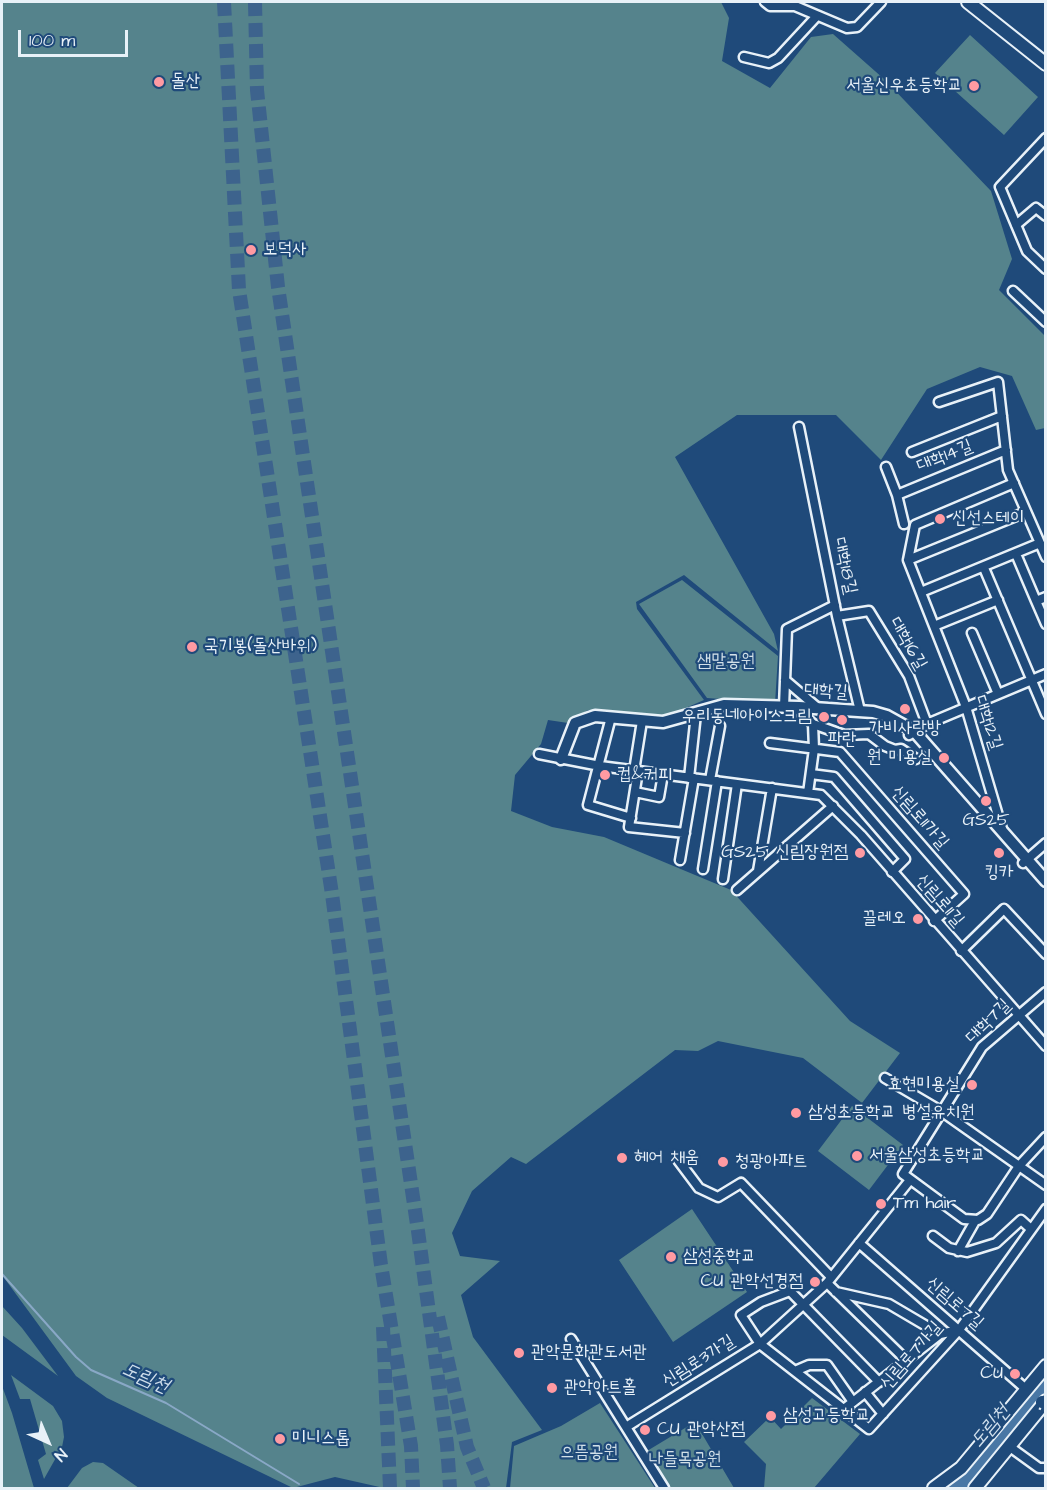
<!DOCTYPE html>
<html>
<head>
<meta charset="utf-8">
<style>
  body { margin:0 }
  #map { position:relative; width:1047px; height:1490px; overflow:hidden; background:#1f4a7a; font-family:"Architects Daughter",sans-serif }
  canvas { display:block }
  .frame { position:absolute; inset:0; border:3px solid #e8f1f8; pointer-events:none }
  .north { position:absolute; left:18px; top:1412px; width:60px; height:60px; -webkit-text-stroke:4px #1f4a7a; paint-order:stroke; rotate:136deg; font-size:16px; font-weight:700; line-height:24px; text-align:center; color:#e8f1f8 }
  .north::after { content:''; display:block; margin:auto; width:21px; height:27px; background:#e8f1f8; clip-path:polygon(50% 0,100% 100%,50% 72%,0 100%) }
  .scale { position:absolute; left:18px; top:30px; width:110px; height:27px; box-sizing:border-box; border:3px solid #e8f1f8; border-top:0; padding-left:8px; font-size:18px; line-height:21px; white-space:nowrap; color:#e8f1f8; -webkit-text-stroke:4px #1f4a7a; paint-order:stroke }
</style>
</head>
<body>
<div id="map">
<canvas width="1047" height="1490"></canvas>
<div class="frame"></div>
<div class="north">N</div>
<div class="scale">100 m</div>
</div>
<script>
const ctx = document.querySelector('canvas').getContext('2d');
ctx.lineJoin = 'round';
function fill(path, color) { ctx.fillStyle = color; ctx.fill(path, 'evenodd'); }
const toPath = rows => new Path2D(rows.map(r => 'M' + r).join(''));
function stroke(path, color, width, dash) { ctx.strokeStyle = color; ctx.lineWidth = width; ctx.lineCap = dash ? 'butt' : 'round'; ctx.setLineDash(dash || []); ctx.stroke(path); }
function drawText(font, color, halo, rows, align = 'center') {
  ctx.font = font + ' "Architects Daughter","Poor Story",sans-serif'; ctx.lineWidth = 4.5; ctx.setLineDash([]); ctx.textBaseline = 'middle'; ctx.strokeStyle = halo; ctx.fillStyle = color; for (const [text, x, y, turn = 0] of rows) {
    ctx.save(); ctx.translate(x, y); ctx.rotate((+turn || 0) * Math.PI / 180); ctx.textAlign = isNaN(turn) ? turn : align; if (halo) ctx.strokeText(text, 0, 0); ctx.fillText(text, 0, 0); ctx.restore();
  }
}
fill(toPath([
  [2,2,721,2,729,18,722,61,770,88,811,37,833,34,884,79,991,191,1012,259,999,290,1045,336,1045,428,1036,430,1012,376,980,367,927,389,881,460,836,415,737,415,675,457,774,634,778,651,684,575,636,602,637,609,704,700,665,717,588,710,568,723,548,720,541,744,515,775,511,811,552,827,604,837,731,890,850,1021,900,1053,862,1103,803,1058,718,1041,698,1051,675,1050,526,1164,511,1157,472,1191,452,1233,460,1256,500,1261,461,1295,473,1337,542,1430,512,1442,506,1488,384,1488,335,1477,293,1488,107,1398,76,1376,2,1275],
  [970,35,1038,97,1004,135,935,73],
  [682,580,778,656,775,703,707,698,639,604],
  [852,1106,903,1145,869,1190,818,1151],
  [692,1209,747,1292,673,1342,619,1260],
  [2,1306,22,1328,58,1376,2,1335],
  [11,1375,53,1406,62,1421,64,1437,62,1447,44,1479,38,1460,46,1454,30,1399,20,1399],
  [2,1386,12,1413,34,1488,2,1488],
  [812,1398,860,1434,814,1488,764,1488,766,1464,744,1442,770,1417,781,1429],
  [600,1403,655,1488,510,1488,514,1446,561,1426],
  [695,1422,734,1488,664,1488,642,1454],
  [93,1462,103,1463,139,1488,67,1488,82,1468]
]), '#55838c');
const water = toPath([
  [1045,1370,1045,1397,971,1488,942,1488,1045,1370]
]);
fill(water, '#4977a5');
stroke(water, '#89a8c6', 1.5);
stroke(toPath([
  [2,1274,76,1357,91,1370,166,1403,299,1484]
]), '#89a8c6', 2);
stroke(toPath([
  [224,2,239,290,332,894,381,1265,411,1446,413,1488],
  [255,2,257,90,278,287,418,1231,447,1445,450,1488],
  [438,1317,467,1447,484,1488],
  [383,1327,390,1488]
]), '#3d638d', 14, [14, 7]);
const minor = toPath([
  [765,2,770,6,795,6,847,28,857,27,881,2],
  [744,57,769,63,778,58,816,17],
  [1046,138,1000,187,1027,251,1046,269],
  [1016,225,1036,208,1046,216],
  [1013,291,1046,322],
  [939,402,998,382,1008,470,1046,557],
  [799,427,837,616,860,711],
  [912,452,1002,416],
  [886,467,897,495,904,524],
  [897,495,1006,450],
  [1016,554,1036,601],
  [908,560,1026,512],
  [984,568,1046,714],
  [921,592,1040,543],
  [1046,597,1036,601,1046,624],
  [837,616,869,611,909,676,927,724],
  [934,626,998,600],
  [972,633,998,694],
  [785,680,819,709],
  [784,707,787,629,835,605],
  [795,707,813,724,814,749,808,793],
  [611,717,588,805,631,818],
  [813,724,844,735,869,734,885,746,895,750,901,749,916,759],
  [909,735,927,724,1046,674],
  [770,743,840,752,964,894,934,921],
  [539,754,600,766,821,795,861,835,1046,1046],
  [634,771,642,721],
  [638,771,629,827,685,833],
  [811,774,834,777,905,859,892,872],
  [689,778,696,714],
  [710,780,720,726],
  [635,792,659,797,663,774],
  [1002,829,966,707,908,560,915,525,1014,483],
  [680,860,694,778],
  [1023,863,1046,843],
  [703,869,717,781],
  [758,871,772,788],
  [723,879,737,784],
  [737,890,833,806],
  [961,951,1004,909,1046,954],
  [1046,992,982,1047,903,1174,964,1219,978,1220,987,1214,1019,1166,1046,1137],
  [885,1078,941,1111,1046,1185],
  [678,1160,699,1188,718,1197,741,1183,831,1277],
  [933,1236,949,1248,967,1252,996,1243,1021,1220,1031,1229],
  [859,1243,1027,1390],
  [958,1251,975,1221],
  [827,1283,906,1360],
  [836,1292,889,1304,940,1334],
  [571,1339,664,1488],
  [795,1371,809,1365,827,1365,853,1402],
  [879,1382,790,1291,761,1302,741,1315,760,1344,869,1429,959,1330,1046,1209],
  [865,1392,883,1414],
  [844,1409,940,1334,959,1330],
  [626,1427,760,1344,827,1283,910,1180],
  [1010,1447,1039,1468,1046,1468]
]);
const tertiary = toPath([
  [561,759,575,723,595,716,663,722,724,705,799,707,873,712,887,716,914,731,1046,881]
]);
const secondary = toPath([
  [968,2,1046,64],
  [934,1488,961,1468,1046,1366],
  [975,1488,1046,1401]
]);
stroke(minor, '#e8f1f8', 13);
stroke(tertiary, '#e8f1f8', 15);
stroke(secondary, '#e8f1f8', 16);
stroke(minor, '#1f4a7a', 8);
stroke(tertiary, '#1f4a7a', 10);
stroke(secondary, '#1f4a7a', 12);
const secondaryBridge = toPath([
  [1042,1402,1044,1403]
]);
stroke(secondaryBridge, '#e8f1f8', 16, []);
stroke(secondaryBridge, '#1f4a7a', 12);
for (const [x, y, r, color] of [
  [159,82,6,"#ff9aa2"],
  [974,86,6,"#ff9aa2"],
  [251,250,6,"#ff9aa2"],
  [940,519,6,"#ff9aa2"],
  [192,647,6,"#ff9aa2"],
  [905,709,6,"#ff9aa2"],
  [824,717,6,"#ff9aa2"],
  [842,720,6,"#ff9aa2"],
  [944,758,6,"#ff9aa2"],
  [605,775,6,"#ff9aa2"],
  [986,801,6,"#ff9aa2"],
  [860,853,6,"#ff9aa2"],
  [999,853,6,"#ff9aa2"],
  [918,919,6,"#ff9aa2"],
  [972,1085,6,"#ff9aa2"],
  [796,1113,6,"#ff9aa2"],
  [857,1156,6,"#ff9aa2"],
  [622,1158,6,"#ff9aa2"],
  [723,1162,6,"#ff9aa2"],
  [881,1204,6,"#ff9aa2"],
  [671,1257,6,"#ff9aa2"],
  [815,1282,6,"#ff9aa2"],
  [519,1353,6,"#ff9aa2"],
  [1015,1374,6,"#ff9aa2"],
  [552,1388,6,"#ff9aa2"],
  [771,1416,6,"#ff9aa2"],
  [645,1430,6,"#ff9aa2"],
  [280,1439,6,"#ff9aa2"]
]) { const dot = new Path2D(); dot.arc(x, y, r, 0, 2 * Math.PI); ctx.fillStyle = color; ctx.fill(dot); stroke(dot, '#1f4a7a', 2); }
drawText('18px', '#e8f1f8', '#1f4a7a', [
  ["돌산",171,82],
  ["서울신우초등학교",962,86,"right"],
  ["보덕사",263,250],
  ["신선스테이",952,519],
  ["국기봉(돌산바위)",204,647],
  ["우리동네아이스크림",812,717,"right"],
  ["가비사랑방",905,729,"center"],
  ["파란",842,740,"center"],
  ["원 미용실",932,758,"right"],
  ["컵&커피",617,775],
  ["GS25",986,821,"center"],
  ["GS25 신림장원점",848,853,"right"],
  ["킹카",999,873,"center"],
  ["끌레오",906,919,"right"],
  ["효현미용실",960,1085,"right"],
  ["삼성초등학교 병설유치원",808,1113],
  ["서울삼성초등학교",869,1156],
  ["헤어 채움",634,1158],
  ["청광아파트",735,1162],
  ["Tm hair",893,1204],
  ["삼성중학교",683,1257],
  ["CU 관악선경점",803,1282,"right"],
  ["관악문화관도서관",531,1353],
  ["CU",1003,1374,"right"],
  ["관악아트홀",564,1388],
  ["삼성고등학교",783,1416],
  ["CU 관악산점",657,1430],
  ["미니스톱",292,1439]
], 'left');
drawText('18px', '#e8f1f8', '#1f4a7a', [
  ["대학14길",945,457,-22],
  ["대학18길",844,566,78],
  ["대학16길",907,644,60],
  ["대학길",826,692,4],
  ["대학12길",987,723,72],
  ["신림로11가길",919,818,49],
  ["신림로11길",939,901,49],
  ["대학7길",989,1022,-44],
  ["신림로7길",954,1304,41],
  ["신림로7가길",912,1356,-49],
  ["신림로3가길",699,1362,-32]
]);
drawText('18px', '#d2e0e8', '#1f4a7a', [
  ["샘말공원",726,662],
  ["으뜸공원",589,1453],
  ["나들목공원",685,1460]
]);
drawText('italic 20px', '#d0dfec', '#1f4a7a', [
  ["도림천",145,1379,24],
  ["도림천",991,1427,-50]
]);
</script>
</body>
</html>
